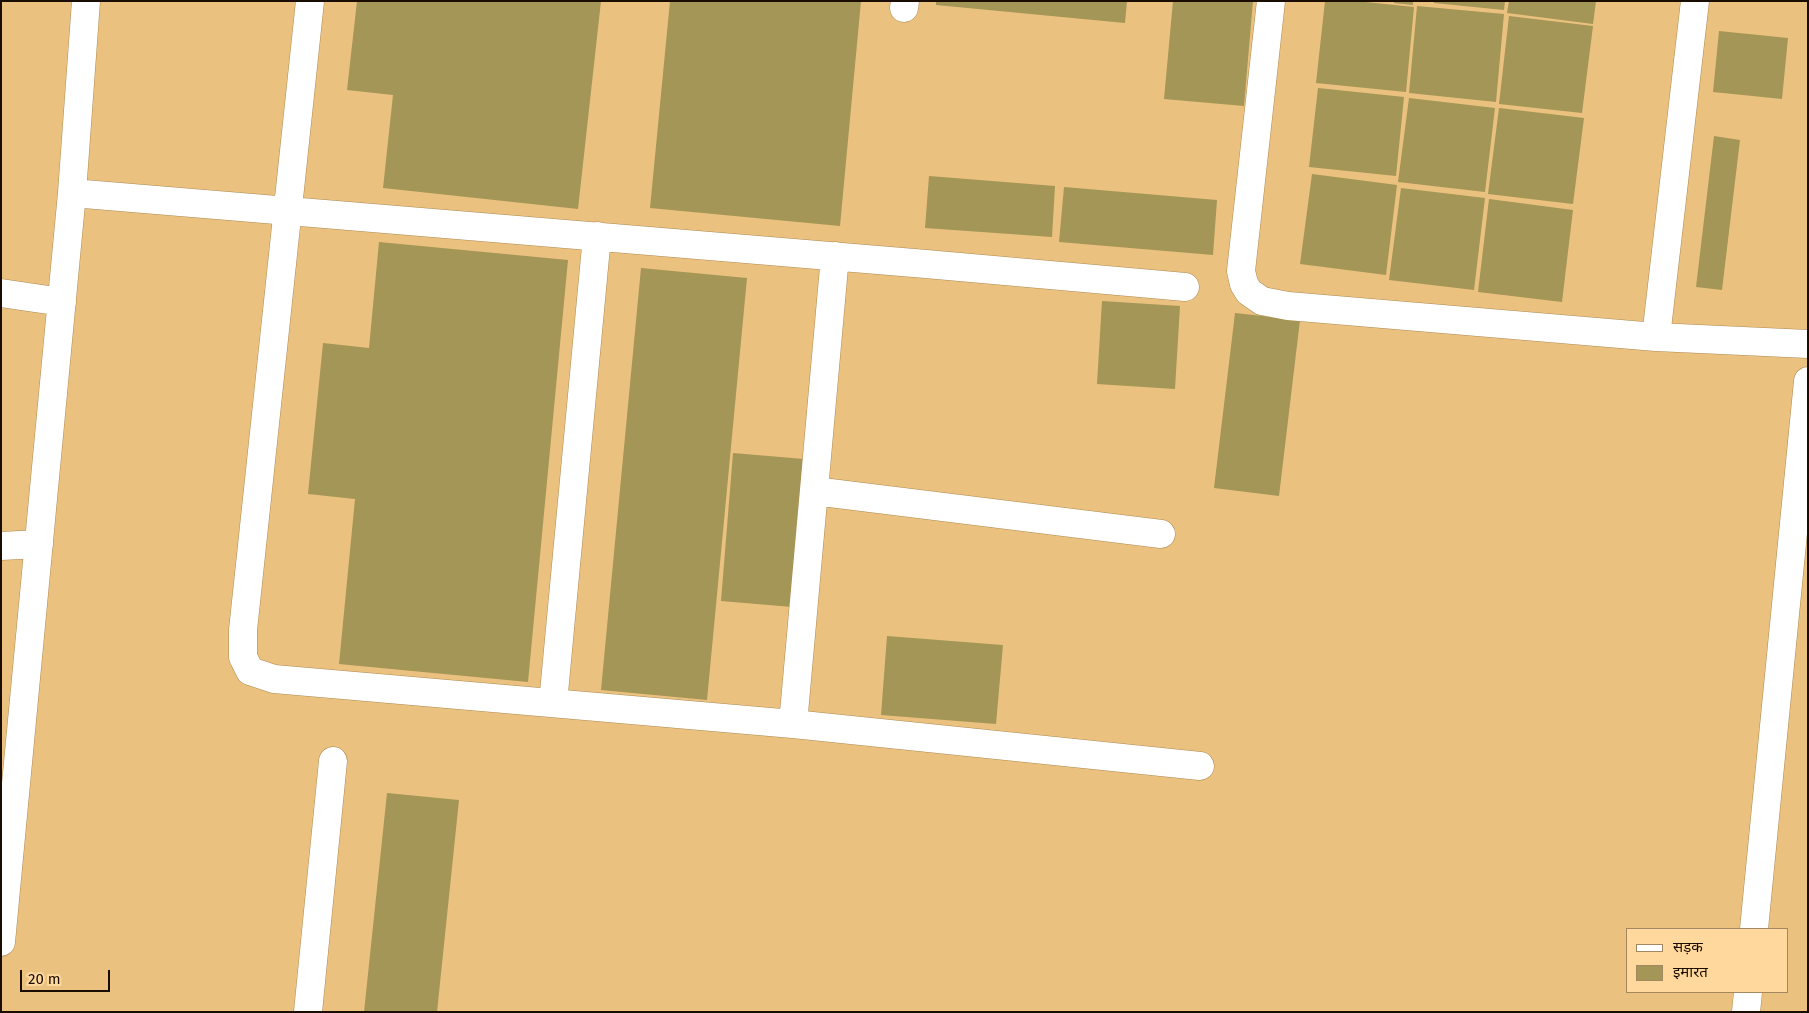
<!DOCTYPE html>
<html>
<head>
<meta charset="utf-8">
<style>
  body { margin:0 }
  #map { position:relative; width:1809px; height:1013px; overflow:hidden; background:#f1cb91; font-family:"Fira Sans","Noto Sans Devanagari",sans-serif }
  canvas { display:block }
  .frame { position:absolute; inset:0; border:2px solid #1a0d00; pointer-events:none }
  .legend { position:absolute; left:1626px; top:928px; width:162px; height:65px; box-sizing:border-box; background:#fed89d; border:1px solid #a3875e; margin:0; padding:6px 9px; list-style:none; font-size:15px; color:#1a0d00 }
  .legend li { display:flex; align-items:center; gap:10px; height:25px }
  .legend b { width:25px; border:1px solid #a3875e }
  .scale { position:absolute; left:20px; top:970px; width:90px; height:22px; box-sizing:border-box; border:2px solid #1a0d00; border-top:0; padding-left:6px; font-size:15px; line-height:18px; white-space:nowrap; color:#1a0d00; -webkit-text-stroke:4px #fed89d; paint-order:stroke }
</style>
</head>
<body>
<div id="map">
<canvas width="1809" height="1013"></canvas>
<div class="frame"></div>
<ul class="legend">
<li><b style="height:6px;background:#fff"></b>सड़क</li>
<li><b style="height:14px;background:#a49656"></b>इमारत</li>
</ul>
<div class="scale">20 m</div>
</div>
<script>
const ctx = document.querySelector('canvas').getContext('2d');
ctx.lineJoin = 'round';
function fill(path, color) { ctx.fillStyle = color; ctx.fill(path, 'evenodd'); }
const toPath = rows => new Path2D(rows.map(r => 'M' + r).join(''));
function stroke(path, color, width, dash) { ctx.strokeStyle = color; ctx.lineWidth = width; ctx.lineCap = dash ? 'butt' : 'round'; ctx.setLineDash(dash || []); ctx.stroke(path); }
fill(toPath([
  [1,1,1808,1,1808,1012,1,1012],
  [1628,929,1788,929,1788,992,1628,992]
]), '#ebc17f');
fill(toPath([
  [357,1,601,1,578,209,383,188,393,95,347,90],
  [670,1,861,1,840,226,650,208],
  [936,1,1127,1,1125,23,936,5],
  [1173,1,1253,1,1244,106,1164,99],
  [1325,1,1356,1,1414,7,1406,92,1316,83],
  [1394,1,1413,1,1413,5,1394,3],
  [1434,1,1505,1,1504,10,1434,3],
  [1509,1,1596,1,1593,24,1507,13],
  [1417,6,1504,14,1496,102,1409,93],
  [1509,16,1593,26,1582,113,1499,104],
  [1719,31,1788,38,1782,99,1713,92],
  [1318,88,1404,97,1396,176,1309,167],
  [1409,98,1495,108,1485,192,1398,182],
  [1499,108,1584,118,1573,204,1488,194],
  [1714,136,1740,140,1722,290,1696,287],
  [1312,174,1397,185,1386,275,1300,264],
  [929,176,1055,186,1052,237,925,228],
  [1064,187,1217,200,1213,255,1059,242],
  [1401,188,1485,198,1474,290,1389,280],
  [1489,199,1573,210,1562,302,1478,292],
  [379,242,568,260,528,682,339,664,355,499,308,494,323,343,369,348],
  [641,268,747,278,707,700,601,690],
  [1102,301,1180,306,1175,389,1097,384],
  [1235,313,1300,320,1279,496,1214,488],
  [733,453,804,459,792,607,721,601],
  [887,636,1003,645,996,724,881,715],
  [387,793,459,800,437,1012,364,1012]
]), '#a49656');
const minor = toPath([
  [310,1,243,630,243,657,250,671,274,679,793,724,1200,766],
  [1271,1,1241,271,1244,284,1249,292,1262,301,1288,306,1656,337,1808,344],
  [904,8,905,1],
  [72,193,926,264,1185,287],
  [1,293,62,302],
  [1656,337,1695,1],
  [814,491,1161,534],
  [1,546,39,544],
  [553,703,597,236],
  [793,724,835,256],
  [1754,929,1808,381],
  [1,942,72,193,86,1],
  [308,1012,333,761],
  [1746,1012,1748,992]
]);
stroke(minor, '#ae8a51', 29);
stroke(minor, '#fff', 28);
</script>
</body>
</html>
